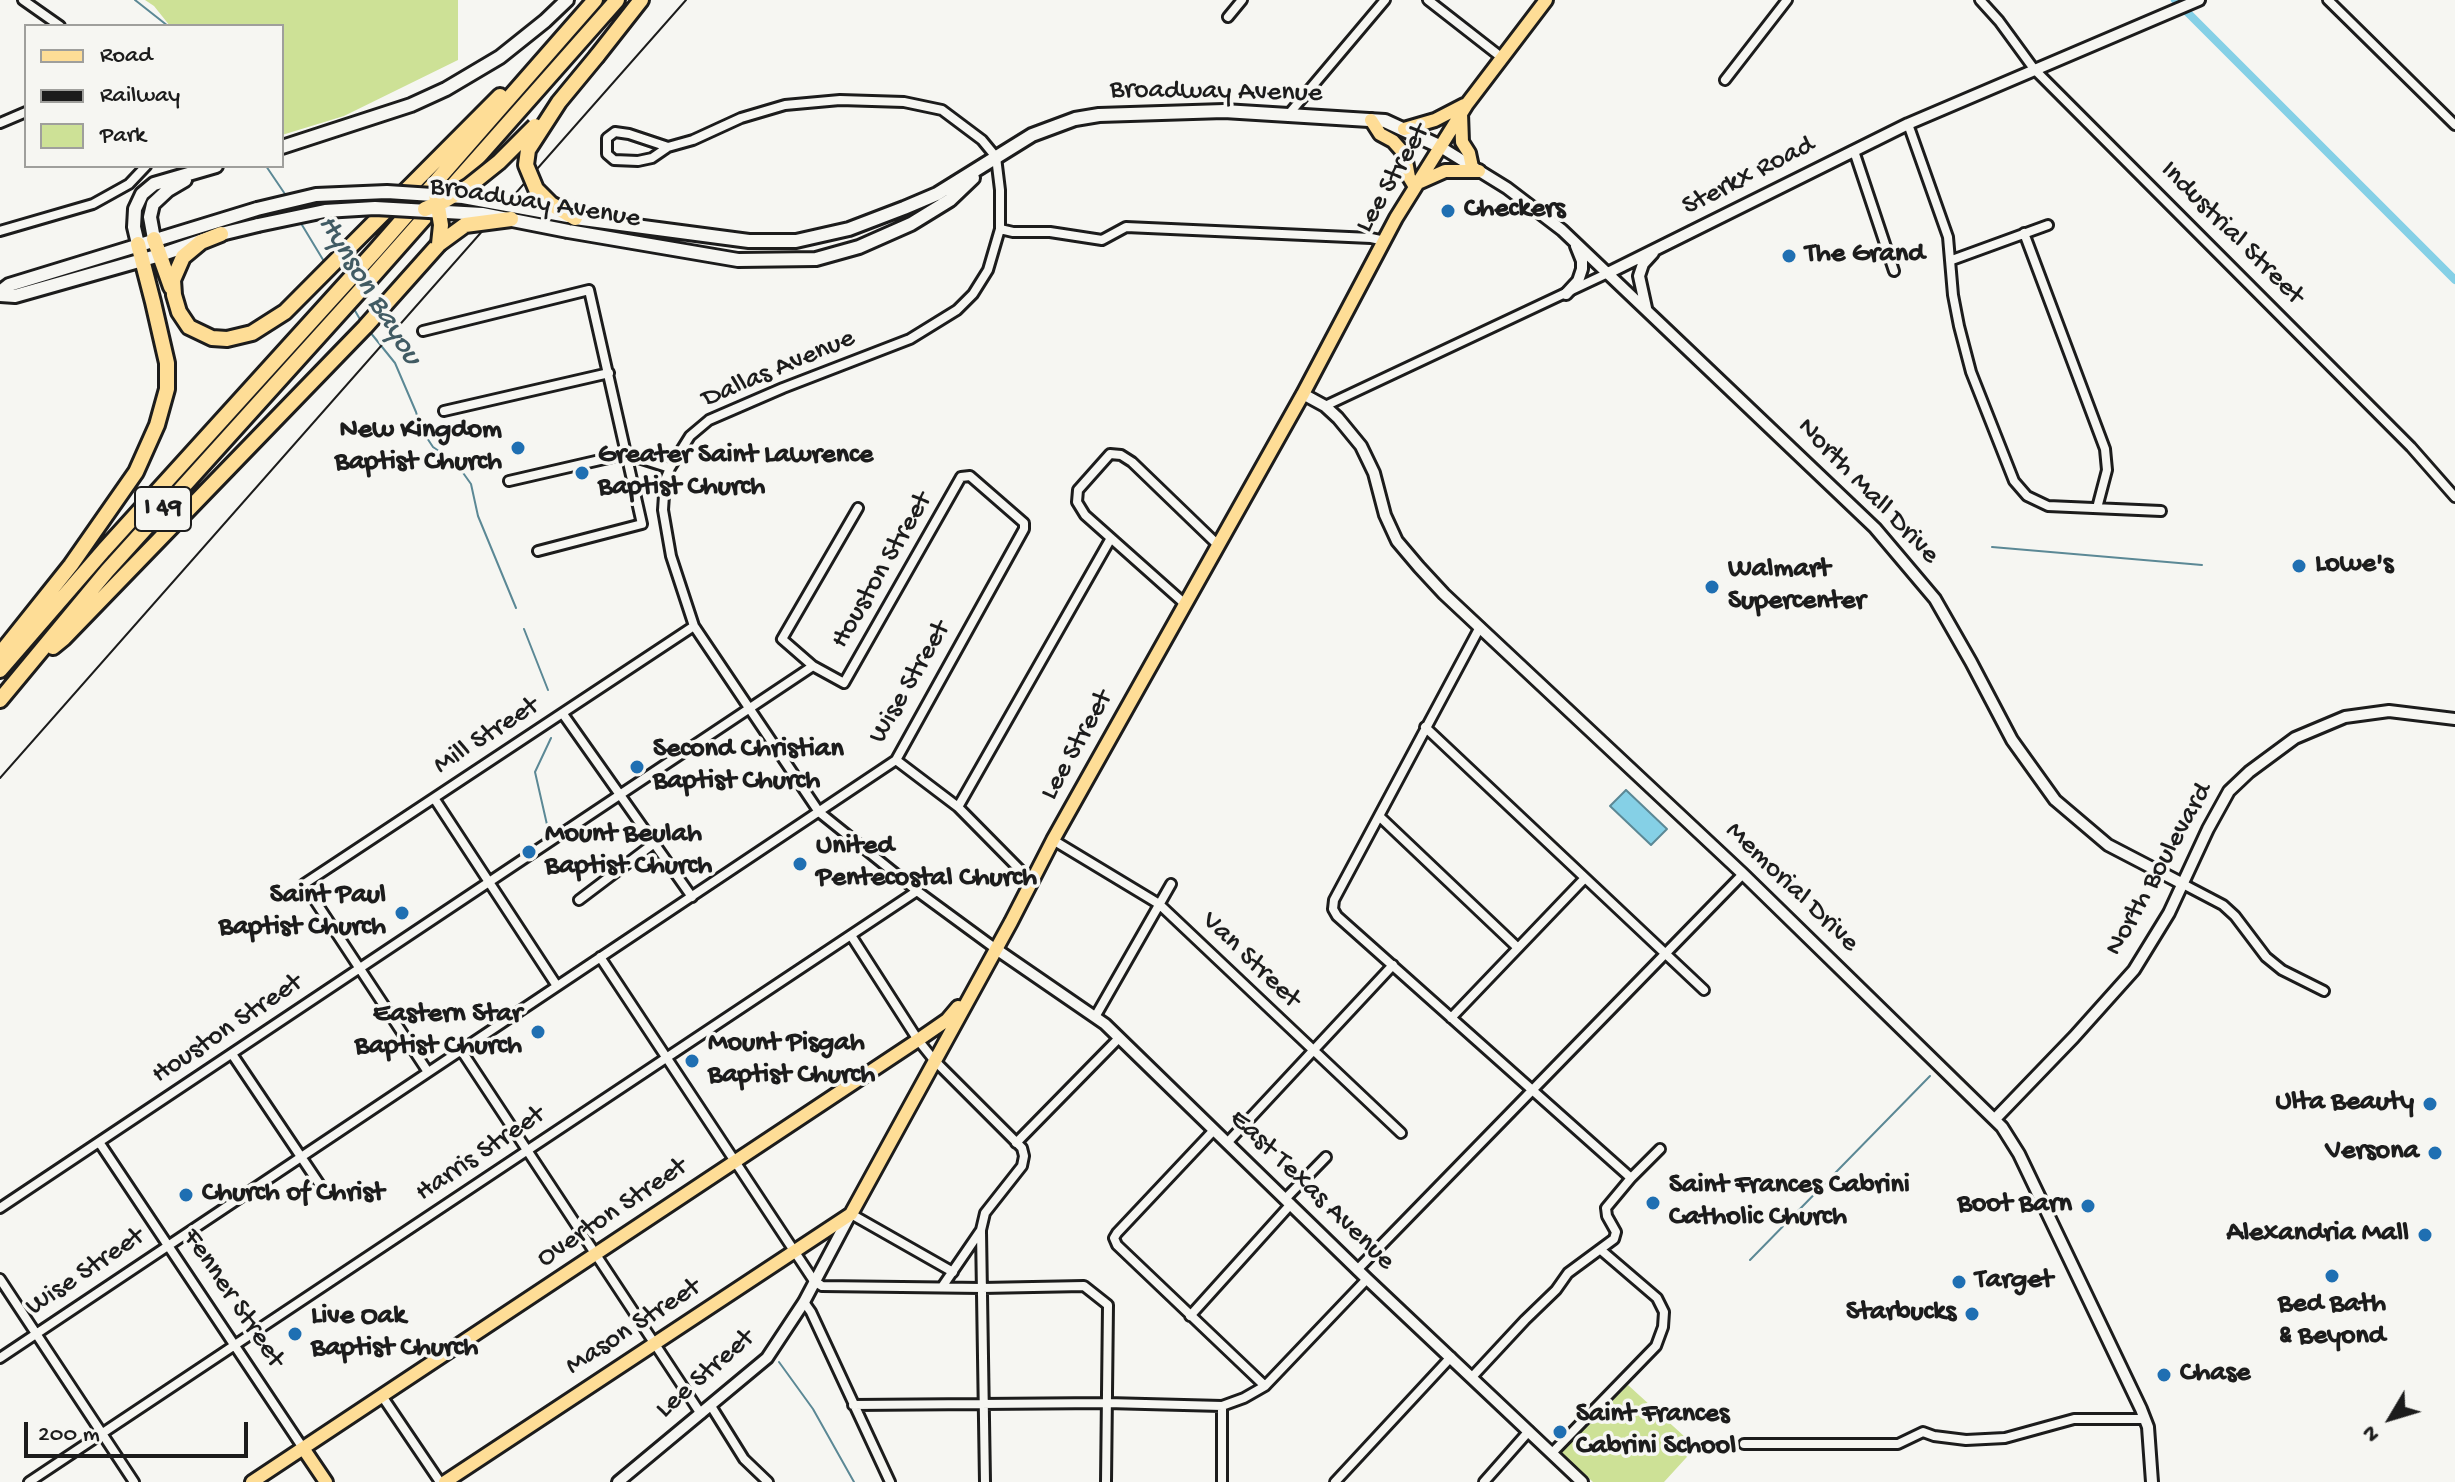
<!DOCTYPE html>
<html>
<head>
<meta charset="utf-8">
<style>
  body { margin:0 }
  #map { position:relative; width:2455px; height:1482px; overflow:hidden; background:#f6f6f2; font-family:"Gochi Hand",sans-serif }
  canvas { display:block }
  .legend { position:absolute; left:24px; top:24px; width:260px; height:144px; box-sizing:border-box; background:#f6f6f2; border:2px solid #9f9f9c; margin:0; padding:10px 14px; list-style:none; font-size:24px; color:#1c1c1c }
  .legend li { display:flex; align-items:center; gap:16px; height:40px }
  .legend b { width:40px; border:2px solid #9f9f9c }
  .north { position:absolute; left:2351px; top:1378px; width:80px; height:80px; -webkit-text-stroke:6px #f6f6f2; paint-order:stroke; rotate:232deg; font-size:22px; font-weight:700; line-height:32px; text-align:center; color:#1c1c1c }
  .north::after { content:''; display:block; margin:auto; width:28px; height:36px; background:#1c1c1c; clip-path:polygon(50% 0,100% 100%,50% 72%,0 100%) }
  .scale { position:absolute; left:24px; top:1422px; width:224px; height:36px; box-sizing:border-box; border:4px solid #1c1c1c; border-top:0; padding-left:10px; font-size:24px; line-height:28px; white-space:nowrap; color:#1c1c1c; -webkit-text-stroke:6px #f6f6f2; paint-order:stroke }
</style>
</head>
<body>
<div id="map">
<canvas width="2455" height="1482"></canvas>
<ul class="legend">
<li><b style="height:10px;background:#fedd96"></b>Road</li>
<li><b style="height:10px;background:#1c1c1c"></b>Railway</li>
<li><b style="height:22px;background:#cde196"></b>Park</li>
</ul>
<div class="north">N</div>
<div class="scale">200 m</div>
</div>
<script>
const ctx = document.querySelector('canvas').getContext('2d');
ctx.lineJoin = 'round';
function fill(path, color) { ctx.fillStyle = color; ctx.fill(path, 'evenodd'); }
const toPath = rows => new Path2D(rows.map(r => 'M' + r).join(''));
function stroke(path, color, width, dash) { ctx.strokeStyle = color; ctx.lineWidth = width; ctx.lineCap = dash ? 'butt' : 'round'; ctx.setLineDash(dash || []); ctx.stroke(path); }
function drawText(font, color, halo, rows, align = 'center') {
  ctx.font = font + ' "Gochi Hand",sans-serif'; ctx.lineWidth = 7; ctx.setLineDash([]); ctx.textBaseline = 'middle'; ctx.strokeStyle = halo; ctx.fillStyle = color; for (const [text, x, y, turn = 0] of rows) {
    ctx.save(); ctx.translate(x, y); ctx.rotate((+turn || 0) * Math.PI / 180); ctx.textAlign = isNaN(turn) ? turn : align; if (halo) ctx.strokeText(text, 0, 0); ctx.fillText(text, 0, 0); ctx.restore();
  }
}
fill(toPath([
  [145,0,458,0,458,60,344,116,282,135,282,26,170,26,154,6],
  [1628,1385,1696,1447,1664,1482,1593,1482,1561,1452]
]), '#cde196');
const water = toPath([
  [1626,790,1667,829,1651,845,1610,806,1626,790]
]);
fill(water, '#85d0e6');
stroke(water, '#5b8895', 2);
stroke(toPath([
  [135,0,168,26],
  [266,166,287,197],
  [299,220,325,263],
  [354,309,361,321],
  [370,332,395,363,416,412,421,429,433,447,456,463,471,484,478,516,516,608],
  [1992,547,2202,565],
  [524,629,548,690],
  [548,829,535,772,551,738],
  [1750,1260,1930,1076],
  [779,1362,813,1409,854,1482]
]), '#5b8895', 2);
stroke(toPath([
  [2175,0,2455,280]
]), '#85d0e6', 8);
const minor = toPath([
  [23,0,60,26],
  [1428,0,1501,57],
  [1980,0,1999,21,2034,69,2411,447,2455,497],
  [2328,0,2455,125],
  [1228,17,1242,0],
  [1725,80,1787,0],
  [1288,115,1385,0],
  [0,123,26,112],
  [1908,124,1948,237,1953,295,1959,326,1971,372,2014,481,2027,496,2048,506,2161,511],
  [668,147,629,134,615,132,607,138,607,154,614,160,638,161,652,158,668,147,693,140,741,118,785,105,840,100,904,102,942,110,982,140,996,157,1000,190,1000,229,988,270,973,294,957,310,910,339,783,388,709,420,690,436,670,468,665,480,663,510,671,556,694,626,819,812,917,891,996,949],
  [1854,151,1894,271],
  [1000,229,1013,232,1050,232,1102,240,1126,227,1371,238,1385,241],
  [0,231,93,204,129,184,146,166],
  [2024,233,2105,449,2107,470,2097,508],
  [1952,260,2048,225],
  [423,331,589,290,642,524,538,551],
  [1325,406,1608,273],
  [444,411,609,373],
  [509,481,626,454,670,468],
  [1185,604,1085,515,1077,502,1078,490,1110,454,1121,455,1132,462,1219,546],
  [1480,627,1334,900,1333,909,1337,916,1631,1178],
  [813,666,782,639,858,508],
  [563,714,692,897],
  [1425,727,1704,990],
  [896,760,958,807,1032,882],
  [434,798,557,986],
  [958,807,1111,538],
  [1379,816,1518,948],
  [1053,840,1159,904,1401,1133],
  [2183,884,2223,905,2235,916,2266,957,2282,970,2324,991],
  [579,900,653,844],
  [852,937,918,1040,934,1060,1022,1148,1024,1156,1022,1166,985,1213,981,1230,942,1287],
  [600,957,814,1281,822,1286,982,1288,1084,1286,1108,1305,1106,1482],
  [1095,1017,1171,884],
  [1451,1018,1585,878],
  [461,1050,701,1414],
  [232,1054,326,1194],
  [428,1072,304,884,694,626],
  [1214,1130,1117,1233,1114,1238,1117,1245,1265,1386],
  [99,1142,303,1448],
  [1016,1143,1119,1038],
  [1227,1143,1393,965],
  [1285,1199,1326,1157],
  [0,1208,813,666,844,683,961,477,970,476,1024,523,1024,529,896,760,0,1358],
  [851,1214,953,1272],
  [981,1231,985,1482],
  [1357,1270,1743,874],
  [0,1279,134,1482],
  [804,1302,811,1312,890,1482],
  [1190,1316,1291,1204],
  [1472,1377,1525,1320,1556,1290,1568,1273,1614,1239,1616,1232,1607,1216,1606,1208,1631,1178,1660,1149],
  [382,1396,440,1482],
  [853,1405,1107,1403,1222,1406,1244,1398,1265,1386,1367,1279],
  [711,1406,744,1459,768,1482],
  [1222,1406,1222,1482],
  [1744,1444,1898,1444,1923,1432,1934,1436,1966,1440,2005,1438,2074,1419,2145,1419],
  [1552,1453,1656,1346,1663,1327,1664,1312,1657,1298,1601,1250],
  [29,1482,917,891],
  [1335,1482,1451,1357],
  [1484,1482,1529,1431]
]);
const tertiary = toPath([
  [1439,146,1507,188,1562,230,1875,528,1935,599,1971,662,2012,740,2055,800,2108,845,2183,884],
  [1608,273,1908,124,2199,0],
  [1566,294,1578,281,1582,269,1582,261,1576,246],
  [1646,308,1639,276,1643,264,1653,253],
  [1303,394,1325,406,1338,418,1361,446,1374,473,1385,515,1397,541,1419,567,1444,594,1743,874,2002,1127,2019,1154,2141,1409,2148,1427,2152,1482],
  [996,949,1105,1024,1367,1279,1582,1482],
  [1995,1119,2074,1037,2134,970,2169,913,2208,829,2229,791,2249,772,2295,738,2345,717,2389,711,2455,719],
  [618,1482,767,1358,804,1302,849,1217]
]);
const secondary = toPath([
  [282,147,411,105,446,89,500,57,545,21,567,0],
  [575,218,749,241,796,241,849,229,904,208,937,194,1032,135,1075,119,1099,115,1224,111,1385,121,1439,146],
  [568,231,738,260,816,259,859,247,911,224,950,200,973,178],
  [154,239,150,217,153,204,168,190,185,180],
  [138,244,134,227,135,209,142,194,154,184,216,166],
  [0,292,9,285,257,209],
  [0,295,15,296,160,255,221,234,258,225]
]);
const primary = toPath([
  [1461,113,1462,142,1469,153,1472,167],
  [1371,120,1380,134,1393,141,1401,150,1406,161,1409,177,1415,187],
  [1404,129,1435,120,1464,105],
  [1418,183,1445,171,1479,171],
  [303,1448,326,1482],
  [252,1482,918,1040,947,1020,958,1007],
  [445,1482,851,1214,1011,922,1053,840,1303,394,1396,218,1467,104,1546,0]
]);
const motorway = toPath([
  [597,56,641,0],
  [221,234,201,242,183,257,173,280,174,295,179,312,189,327,212,338,227,339,252,333,285,312,500,96],
  [154,239,171,287],
  [53,647,64,638,365,327,439,244],
  [0,654,71,565,136,472,157,425,167,389,167,363,153,302,138,244],
  [0,670,104,550,376,250,595,0],
  [0,700,107,571,357,294,617,0]
]);
stroke(minor, '#1c1c1c', 14);
stroke(tertiary, '#1c1c1c', 16);
stroke(secondary, '#1c1c1c', 18);
stroke(primary, '#1c1c1c', 18);
stroke(motorway, '#1c1c1c', 20);
stroke(minor, '#f6f6f2', 8);
stroke(tertiary, '#f6f6f2', 10);
stroke(secondary, '#f6f6f2', 12);
stroke(primary, '#fedd96', 12);
stroke(motorway, '#fedd96', 14);
stroke(toPath([
  [0,778,686,0]
]), '#1c1c1c', 2);
const secondaryBridge = toPath([
  [257,209,316,195,387,192,463,197,568,216],
  [258,225,325,211,375,208,482,214,568,231]
]);
const motorwayBridge = toPath([
  [436,194,441,225,439,244],
  [425,209,444,201,469,186,499,162,535,126],
  [575,218,551,204,536,189,526,165,528,150,559,102,597,56],
  [439,244,465,225,511,219]
]);
stroke(secondaryBridge, '#1c1c1c', 18, []);
stroke(motorwayBridge, '#1c1c1c', 20, []);
stroke(secondaryBridge, '#f6f6f2', 12);
stroke(motorwayBridge, '#fedd96', 14);
for (const [x, y, r, color] of [
  [1448,211,8,"#1f6fb2"],
  [1789,256,8,"#1f6fb2"],
  [518,448,8,"#1f6fb2"],
  [582,473,8,"#1f6fb2"],
  [2299,566,8,"#1f6fb2"],
  [1712,587,8,"#1f6fb2"],
  [637,767,8,"#1f6fb2"],
  [529,852,8,"#1f6fb2"],
  [800,864,8,"#1f6fb2"],
  [402,913,8,"#1f6fb2"],
  [538,1032,8,"#1f6fb2"],
  [692,1061,8,"#1f6fb2"],
  [2430,1104,8,"#1f6fb2"],
  [2435,1153,8,"#1f6fb2"],
  [186,1195,8,"#1f6fb2"],
  [1653,1203,8,"#1f6fb2"],
  [2088,1206,8,"#1f6fb2"],
  [2425,1235,8,"#1f6fb2"],
  [2332,1276,8,"#1f6fb2"],
  [1959,1282,8,"#1f6fb2"],
  [1972,1314,8,"#1f6fb2"],
  [295,1334,8,"#1f6fb2"],
  [2164,1375,8,"#1f6fb2"],
  [1560,1432,8,"#1f6fb2"]
]) { const dot = new Path2D(); dot.arc(x, y, r, 0, 2 * Math.PI); ctx.fillStyle = color; ctx.fill(dot); stroke(dot, '#f6f6f2', 3); }
for (const [x, y, w] of [
  [163,509,56]
]) { const box = new Path2D(); box.roundRect(x - w / 2, y - 22, w, 44, 6); ctx.fillStyle = '#f6f6f2'; ctx.fill(box); stroke(box, '#1c1c1c', 2); }
drawText('bold 26px', '#1c1c1c', null, [
  ["I 49",163,509]
]);
drawText('28px', '#1c1c1c', '#f6f6f2', [
  ["Broadway Avenue",1216,93,1],
  ["Sterkx Road",1749,177,-27],
  ["Lee Street",1394,179,-60],
  ["Broadway Avenue",535,204,9],
  ["Industrial Street",2231,234,45],
  ["Dallas Avenue",779,370,-23],
  ["North Mall Drive",1867,492,46],
  ["Houston Street",883,571,-60],
  ["Wise Street",911,683,-60],
  ["Mill Street",487,737,-33],
  ["Lee Street",1078,746,-61],
  ["North Boulevard",2160,870,-61],
  ["Memorial Drive",1791,888,44],
  ["Van Street",1250,961,44],
  ["Houston Street",228,1030,-34],
  ["Harris Street",481,1155,-34],
  ["East Texas Avenue",1311,1191,44],
  ["Overton Street",613,1214,-34],
  ["Wise Street",86,1273,-34],
  ["Fenner Street",232,1299,56],
  ["Mason Street",634,1328,-33],
  ["Lee Street",706,1375,-41]
]);
drawText('bold 28px', '#1c1c1c', '#f6f6f2', [
  ["Checkers",1464,211],
  ["The Grand",1805,256],
  ["New Kingdom",502,432,"right"],
  ["Baptist Church",502,464,"right"],
  ["Greater Saint Lawrence",598,457],
  ["Baptist Church",598,489],
  ["Lowe's",2315,566],
  ["Walmart",1728,571],
  ["Supercenter",1728,603],
  ["Second Christian",653,751],
  ["Baptist Church",653,783],
  ["Mount Beulah",545,836],
  ["Baptist Church",545,868],
  ["United",816,848],
  ["Pentecostal Church",816,880],
  ["Saint Paul",386,897,"right"],
  ["Baptist Church",386,929,"right"],
  ["Eastern Star",522,1016,"right"],
  ["Baptist Church",522,1048,"right"],
  ["Mount Pisgah",708,1045],
  ["Baptist Church",708,1077],
  ["Ulta Beauty",2414,1104,"right"],
  ["Versona",2419,1153,"right"],
  ["Saint Frances Cabrini",1669,1187],
  ["Catholic Church",1669,1219],
  ["Church of Christ",202,1195],
  ["Boot Barn",2072,1206,"right"],
  ["Alexandria Mall",2409,1235,"right"],
  ["Target",1975,1282],
  ["Bed Bath",2332,1306,"center"],
  ["& Beyond",2332,1338,"center"],
  ["Starbucks",1956,1314,"right"],
  ["Live Oak",311,1318],
  ["Baptist Church",311,1350],
  ["Chase",2180,1375],
  ["Saint Frances",1576,1416],
  ["Cabrini School",1576,1448]
], 'left');
drawText('italic 30px', '#415b63', '#f6f6f2', [
  ["Hynson Bayou",368,291,58]
]);
</script>
</body>
</html>
